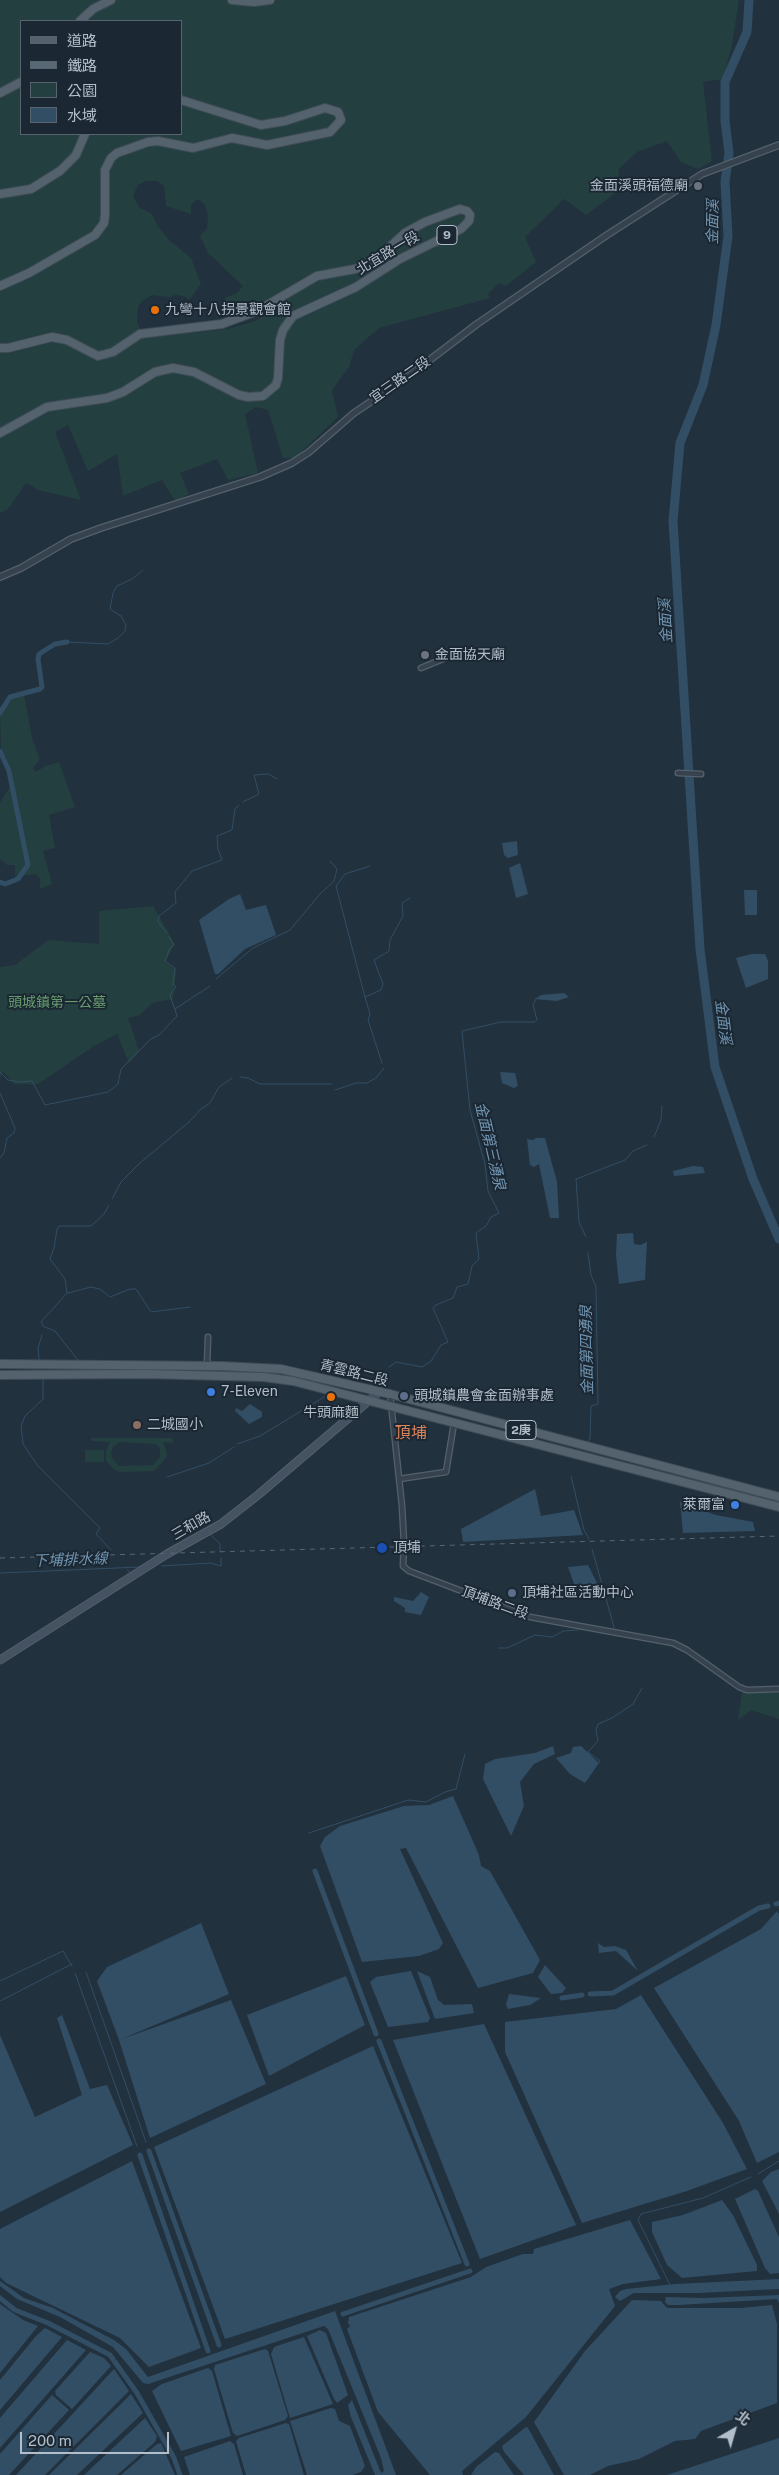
<!DOCTYPE html>
<html>
<head>
<meta charset="utf-8">
<style>
  body { margin:0 }
  #map { position:relative; width:779px; height:2475px; overflow:hidden; background:#22313e; font-family:"Public Sans","Noto Sans TC",sans-serif }
  canvas { display:block }
  .legend { position:absolute; left:20px; top:20px; width:162px; height:115px; box-sizing:border-box; background:#1b2833; border:1px solid #57646f; margin:0; padding:6px 9px; list-style:none; font-size:15px; color:#b2bec9 }
  .legend li { display:flex; align-items:center; gap:10px; height:25px }
  .legend b { width:25px; border:1px solid #57646f }
  .north { position:absolute; left:709px; top:2405px; width:50px; height:50px; -webkit-text-stroke:4px #1b2833; paint-order:stroke; rotate:38deg; font-size:14px; font-weight:700; line-height:20px; text-align:center; color:#b2bec9 }
  .north::after { content:''; display:block; margin:auto; width:18px; height:22px; background:#b2bec9; clip-path:polygon(50% 0,100% 100%,50% 72%,0 100%) }
  .scale { position:absolute; left:20px; top:2432px; width:149px; height:22px; box-sizing:border-box; border:2px solid #b2bec9; border-top:0; padding-left:6px; font-size:15px; line-height:18px; white-space:nowrap; color:#b2bec9; -webkit-text-stroke:4px #1b2833; paint-order:stroke }
</style>
</head>
<body>
<div id="map">
<canvas width="779" height="2475"></canvas>
<ul class="legend">
<li><b style="height:6px;background:#54626e"></b>道路</li>
<li><b style="height:6px;background:#586875"></b>鐵路</li>
<li><b style="height:14px;background:#243f3f"></b>公園</li>
<li><b style="height:14px;background:#324e65"></b>水域</li>
</ul>
<div class="north">北</div>
<div class="scale">200 m</div>
</div>
<script>
const ctx = document.querySelector('canvas').getContext('2d');
ctx.lineJoin = 'round';
function fill(path, color) { ctx.fillStyle = color; ctx.fill(path, 'evenodd'); }
const toPath = rows => new Path2D(rows.map(r => 'M' + r).join(''));
function stroke(path, color, width, dash) { ctx.strokeStyle = color; ctx.lineWidth = width; ctx.lineCap = dash ? 'butt' : 'round'; ctx.setLineDash(dash || []); ctx.stroke(path); }
function drawText(font, color, halo, rows, align = 'center') {
  ctx.font = font + ' "Public Sans","Noto Sans TC",sans-serif'; ctx.lineWidth = 4; ctx.setLineDash([]); ctx.textBaseline = 'middle'; ctx.strokeStyle = halo; ctx.fillStyle = color; for (const [text, x, y, turn = 0] of rows) {
    ctx.save(); ctx.translate(x, y); ctx.rotate((+turn || 0) * Math.PI / 180); ctx.textAlign = isNaN(turn) ? turn : align; if (halo) ctx.strokeText(text, 0, 0); ctx.fillText(text, 0, 0); ctx.restore();
  }
}
fill(toPath([
  [0,0,739,0,732,45,723,79,703,82,712,161,698,169,681,162,667,141,637,152,619,169,617,192,586,215,564,199,525,237,536,262,506,286,499,283,488,294,490,298,379,328,354,350,349,367,332,390,338,417,295,458,283,458,268,410,256,407,245,414,258,473,228,480,217,459,180,473,189,494,175,501,162,480,123,496,117,454,88,471,68,425,55,432,81,500,38,490,26,483,8,509,0,513],
  [21,21,181,21,181,134,21,134],
  [146,181,157,181,164,186,166,206,191,214,191,204,198,199,205,205,208,216,207,228,200,236,208,253,243,286,237,293,225,298,225,304,238,307,262,303,266,310,258,320,228,329,145,338,137,322,138,307,142,301,152,295,169,297,176,295,184,296,189,300,201,284,191,258,169,240,158,226,151,213,140,208,133,196,138,185],
  [24,694,32,738,40,760,33,768,35,772,46,766,59,762,75,807,49,815,55,848,43,851,52,884,40,889,40,879,36,874,15,877,15,865,7,865,0,859,0,803,12,783,10,769,1,748,0,706,6,705,13,698],
  [153,906,175,944,165,962,176,970,173,999,152,1003,140,1015,128,1018,139,1051,129,1063,117,1034,94,1046,38,1084,14,1084,3,1071,0,1079,0,967,15,965,48,940,99,944,99,911],
  [91,1438,172,1438,173,1443,163,1442,167,1453,166,1458,154,1471,121,1472,115,1470,106,1461,106,1451,110,1442,91,1441],
  [120,1442,155,1444,160,1448,160,1457,153,1465,119,1466,112,1458,111,1453,113,1447],
  [85,1450,104,1450,104,1462,85,1462],
  [742,1692,779,1693,779,1719,751,1710,738,1720]
]), '#243f3f');
fill(toPath([
  [517,841,518,855,508,858,504,855,502,843],
  [520,863,528,894,516,898,509,868],
  [744,890,757,890,757,915,745,915],
  [240,894,246,910,266,905,276,935,245,949,218,974,215,974,199,920,229,899],
  [751,954,765,954,768,961,768,979,746,988,736,958],
  [564,993,569,997,557,1001,535,999,541,995],
  [500,1072,515,1073,518,1086,514,1088,502,1083],
  [536,1138,545,1138,557,1182,559,1218,550,1218,539,1164,534,1167,530,1165,527,1139,533,1140],
  [693,1166,703,1167,705,1173,674,1176,673,1171],
  [633,1233,634,1244,640,1245,647,1242,645,1280,619,1284,616,1255,617,1234],
  [250,1404,262,1412,262,1417,249,1424,235,1411,236,1408,242,1411],
  [535,1489,541,1516,574,1510,583,1535,463,1542,461,1529],
  [680,1502,716,1515,753,1522,755,1531,683,1533],
  [588,1565,597,1583,577,1592,568,1567],
  [421,1592,429,1597,421,1615,405,1612,405,1608,394,1601,394,1597,413,1601],
  [553,1746,555,1754,534,1764,520,1782,524,1806,511,1836,483,1779,485,1764,495,1759,535,1753],
  [581,1746,599,1763,585,1783,570,1774,556,1758,571,1753,573,1747],
  [453,1796,479,1855,481,1866,490,1871,540,1960,533,1973,478,1988,406,1848,400,1849,443,1943,439,1949,419,1956,362,1962,320,1846,325,1837,340,1826,404,1806,429,1805],
  [777,1911,779,1914,779,2152,757,2163,739,2121,654,1988,761,1929],
  [201,1923,229,1994,119,2040,97,1981,107,1967],
  [598,1943,604,1947,615,1946,626,1950,638,1971,616,1951,599,1953],
  [545,1965,566,1988,562,1993,551,1994,538,1977],
  [411,1971,430,2018,428,2022,388,2027,370,1982,376,1977],
  [417,1971,430,1977,438,2000,444,2005,472,2004,474,2013,435,2019],
  [346,1976,365,2025,269,2076,247,2015],
  [509,1994,541,1998,530,2005,508,2009,506,2005],
  [641,1995,723,2123,747,2169,687,2191,582,2223,505,2052,505,2022,616,2009],
  [231,2000,266,2084,150,2138,119,2040],
  [62,2015,90,2089,107,2085,133,2145,0,2212,0,2035,35,2117,82,2095,57,2018],
  [484,2024,576,2225,480,2259,393,2040],
  [373,2046,462,2263,225,2339,154,2147],
  [132,2161,201,2348,149,2367,120,2338,6,2283,0,2277,0,2229],
  [779,2169,779,2214,762,2181,771,2172],
  [755,2189,758,2191,779,2237,779,2273,770,2274,765,2268,735,2199],
  [722,2200,733,2215,757,2265,757,2271,682,2278,667,2265,652,2232,652,2222,683,2215],
  [630,2220,661,2279,623,2284,609,2289,615,2306,526,2417,462,2471,463,2475,430,2475,378,2412,347,2329,350,2326,348,2323,349,2317,471,2277,486,2267,523,2254,533,2254,534,2249],
  [779,2279,779,2289,699,2293,634,2293,620,2301,615,2297,620,2291,626,2289,675,2284],
  [0,2281,24,2298,53,2308,114,2340,126,2349,148,2377,335,2311,396,2475,375,2475,351,2417,348,2405,352,2400,381,2473,384,2471,381,2458,328,2329,324,2326,148,2384,143,2383,113,2347,60,2317,17,2299,0,2286],
  [779,2295,779,2303,777,2299,679,2305,668,2305,665,2302,666,2297,704,2298],
  [632,2300,661,2301,667,2308,741,2308,772,2305,777,2324,777,2403,701,2431,695,2439,675,2441,639,2459,608,2466,590,2475,564,2475,534,2422,585,2351],
  [0,2304,23,2320,38,2326,0,2373],
  [45,2328,62,2337,0,2410,0,2380,36,2336],
  [320,2330,326,2333,348,2395,337,2403,334,2399,307,2336],
  [304,2337,333,2404,290,2418,271,2354,274,2347],
  [67,2340,86,2350,0,2448,0,2418],
  [265,2349,268,2351,288,2416,285,2420,237,2436,233,2433,214,2369,215,2365],
  [90,2352,104,2358,111,2366,72,2409,56,2395,55,2391],
  [208,2368,212,2371,231,2436,181,2451,152,2391,162,2384],
  [114,2369,129,2391,45,2475,16,2475],
  [131,2394,143,2413,77,2475,49,2475],
  [52,2395,69,2410,9,2475,0,2475,0,2454],
  [331,2408,335,2409,339,2421,350,2426,365,2466,361,2472,352,2475,307,2475,290,2421],
  [145,2418,157,2436,155,2442,117,2475,84,2475],
  [286,2423,289,2424,304,2475,246,2475,236,2441,239,2438],
  [526,2427,528,2428,554,2475,524,2475,504,2452,502,2446],
  [779,2438,779,2475,667,2475,722,2457],
  [230,2441,234,2444,243,2475,190,2475,184,2457],
  [161,2443,175,2475,121,2475,157,2444],
  [495,2452,499,2453,514,2475,471,2475,476,2467]
]), '#324e65');
stroke(toPath([
  [67,642,108,644,118,638,125,631,126,625,121,616,110,609,113,593,117,586,132,579,143,570],
  [243,802,259,794,254,775,268,774,277,779],
  [167,933,158,922,159,916,176,903,175,892,192,871,222,860,218,849,217,836,232,830,235,809,239,805],
  [216,979,253,948,290,930,320,894,334,881,337,869,330,861],
  [365,997,336,886,345,874,370,866],
  [175,1009,210,986],
  [382,1063,368,1020,370,1014,365,997,381,990,383,984,374,960,389,951,390,940,403,916,402,903,410,898],
  [0,1072,8,1080,20,1082,32,1081,45,1105,108,1092,118,1084,121,1069,151,1039,159,1035,177,1016,170,995,176,987,173,984,175,968,165,961,170,948,174,945,169,937],
  [240,1077,248,1078,260,1084,332,1084],
  [335,1090,356,1083,367,1083,376,1078,384,1068],
  [0,1093,15,1128,14,1133,7,1138,4,1153,0,1158],
  [654,1137,661,1120,662,1106],
  [112,1199,121,1182,141,1162,189,1122,201,1109,210,1103,219,1087,232,1078],
  [586,1237,579,1222,576,1179,625,1160,633,1151,647,1145],
  [68,1293,91,1287,100,1289,110,1297,130,1289,136,1289,151,1312,190,1307],
  [44,1327,41,1322,67,1293,65,1279,50,1259,54,1248,57,1229,59,1226,91,1226,104,1214,109,1205],
  [45,1327,55,1331,78,1360],
  [39,1360,38,1348,42,1335],
  [389,1367,396,1362,422,1367,431,1361,441,1345,448,1342,433,1308,436,1305,453,1298,457,1287,468,1284,472,1266,479,1259,476,1233,486,1226,491,1217,499,1213,488,1191,485,1164,470,1110,462,1031,501,1022,534,1022,537,1020,533,1005,536,999],
  [43,1380,43,1399,25,1416,21,1426,23,1444,38,1466,100,1528,96,1534,111,1550],
  [588,1442,590,1438,591,1406,598,1404,596,1287,591,1275,588,1253],
  [237,1444,260,1436,329,1394],
  [571,1476,584,1530,589,1539],
  [167,1477,209,1463,234,1447],
  [211,1535,220,1544,220,1552],
  [592,1549,614,1627,613,1629],
  [162,1566,211,1563,221,1566,221,1558],
  [127,1569,130,1573],
  [0,1573,140,1567],
  [499,1648,507,1648,535,1635,552,1637,563,1631,578,1630],
  [599,1763,600,1761,588,1752,598,1741,596,1730,598,1724,612,1718,633,1704,642,1688],
  [309,1833,408,1800,426,1802,445,1792,456,1789,465,1754],
  [86,1972,146,2142],
  [75,1973,137,2146],
  [0,1981,63,1951,72,1966],
  [0,2001,72,1964],
  [148,2149,149,2151],
  [139,2154,140,2155],
  [758,2174,779,2161],
  [670,2285,638,2220,641,2214,703,2198,751,2177]
]), '#324e65', 1);
stroke(toPath([
  [0,713,10,697,40,689,42,687,38,659,39,654,55,644,67,642],
  [0,751,9,771,28,865,18,879,5,884,0,882],
  [315,1871,376,2034],
  [776,1904,779,1903],
  [590,1994,613,1993,759,1908,768,1906],
  [562,1998,582,1995],
  [379,2041,467,2264],
  [149,2151,219,2345],
  [140,2155,208,2351],
  [0,2298,15,2310,48,2323,110,2355,137,2393,174,2458,180,2475],
  [343,2314,470,2271]
]), '#324e65', 5);
stroke(toPath([
  [749,0,747,32,725,82,725,121,729,153,725,182,728,236,716,325,703,385,680,443,673,521,700,949,715,1067,753,1179,779,1239]
]), '#324e65', 9);
const minor = toPath([
  [421,668,443,659],
  [678,773,701,774],
  [207,1366,208,1337],
  [390,1394,402,1506,404,1543,403,1566,409,1571,530,1617,673,1643,687,1650,739,1687,747,1690,779,1689],
  [399,1479,446,1472,454,1423]
]);
const tertiary = toPath([
  [0,577,21,568,71,539,101,528,260,477,292,463,309,452,354,413,406,378,477,324,607,235,702,174,779,145]
]);
const secondary = toPath([
  [0,1660,167,1554,221,1524,258,1495,379,1392]
]);
const primary = toPath([
  [232,0,254,2,270,0],
  [80,21,93,9,111,0],
  [0,93,21,82],
  [0,194,31,189,60,171,76,155,85,134],
  [0,286,29,273,95,235,104,223,105,215,105,170,111,158,117,153,148,142,158,141,193,148,232,138,267,145,330,132,341,120,338,112,325,108,285,121,261,125,181,100],
  [0,348,8,348,52,337,67,340,98,356,113,352,140,334,222,324,257,311,317,276,355,269,369,264,379,257,405,233,425,222,460,209,467,211,470,215,469,221,461,229,400,259,356,287,293,316,283,330,280,340,278,378,276,385,263,396,248,397,239,395,194,372,173,368,155,372,123,392,107,398,47,407,0,433],
  [0,1364,221,1366,281,1369,390,1394,779,1497],
  [0,1375,147,1374,263,1377,293,1381,779,1507]
]);
stroke(minor, '#54616c', 7);
stroke(tertiary, '#54616c', 8);
stroke(secondary, '#54616c', 9);
stroke(primary, '#3f4c57', 10);
stroke(minor, '#36434e', 4.5);
stroke(tertiary, '#36434e', 5.5);
stroke(secondary, '#445261', 7);
stroke(primary, '#54626e', 8);
stroke(toPath([
  [0,1558,779,1536]
]), '#586875', 1, [5, 5]);
for (const [x, y, r, color] of [
  [698,186,5,"#6b7280"],
  [155,310,5,"#e8710a"],
  [425,655,5,"#6b7280"],
  [211,1392,5,"#3f7fe0"],
  [404,1396,5,"#5c6f8a"],
  [331,1397,5,"#e8710a"],
  [137,1425,5,"#8d6e63"],
  [735,1505,5,"#3f7fe0"],
  [382,1548,6,"#1a4fb4"],
  [512,1593,5,"#5c6f8a"]
]) { const dot = new Path2D(); dot.arc(x, y, r, 0, 2 * Math.PI); ctx.fillStyle = color; ctx.fill(dot); stroke(dot, '#1b2833', 2); }
for (const [x, y, w] of [
  [447,235,20],
  [521,1430,30]
]) { const box = new Path2D(); box.roundRect(x - w / 2, y - 9.5, w, 19, 4); ctx.fillStyle = '#1b2833'; ctx.fill(box); stroke(box, '#b2bec9', 1); }
drawText('bold 12px', '#b2bec9', null, [
  ["9",447,235],
  ["2庚",521,1430]
]);
drawText('14px', '#b2bec9', '#1b2833', [
  ["金面溪頭福德廟",688,186,"right"],
  ["九彎十八拐景觀會館",165,310],
  ["金面協天廟",435,655],
  ["7-Eleven",221,1392],
  ["頭城鎮農會金面辦事處",414,1396],
  ["牛頭麻麵",331,1413,"center"],
  ["二城國小",147,1425],
  ["萊爾富",725,1505,"right"],
  ["頂埔",393,1548],
  ["頂埔社區活動中心",522,1593]
], 'left');
drawText('14px', '#b2bec9', '#1b2833', [
  ["北宜路一段",388,253,-31],
  ["宜三路二段",400,380,-35],
  ["青雲路二段",354,1373,14],
  ["三和路",191,1526,-30],
  ["頂埔路二段",495,1603,20]
]);
drawText('14px', '#679c6d', '#1b2833', [
  ["頭城鎮第一公墓",57,1003]
]);
drawText('italic 15px', '#7093af', '#1b2833', [
  ["金面溪",713,222,-89],
  ["金面溪",666,621,-93],
  ["金面溪",723,1022,83],
  ["金面第三湧泉",490,1146,77],
  ["金面第四湧泉",587,1350,-91],
  ["下埔排水線",70,1560,-2]
]);
drawText('16px', '#db835b', '#1b2833', [
  ["頂埔",411,1433]
]);
</script>
</body>
</html>
